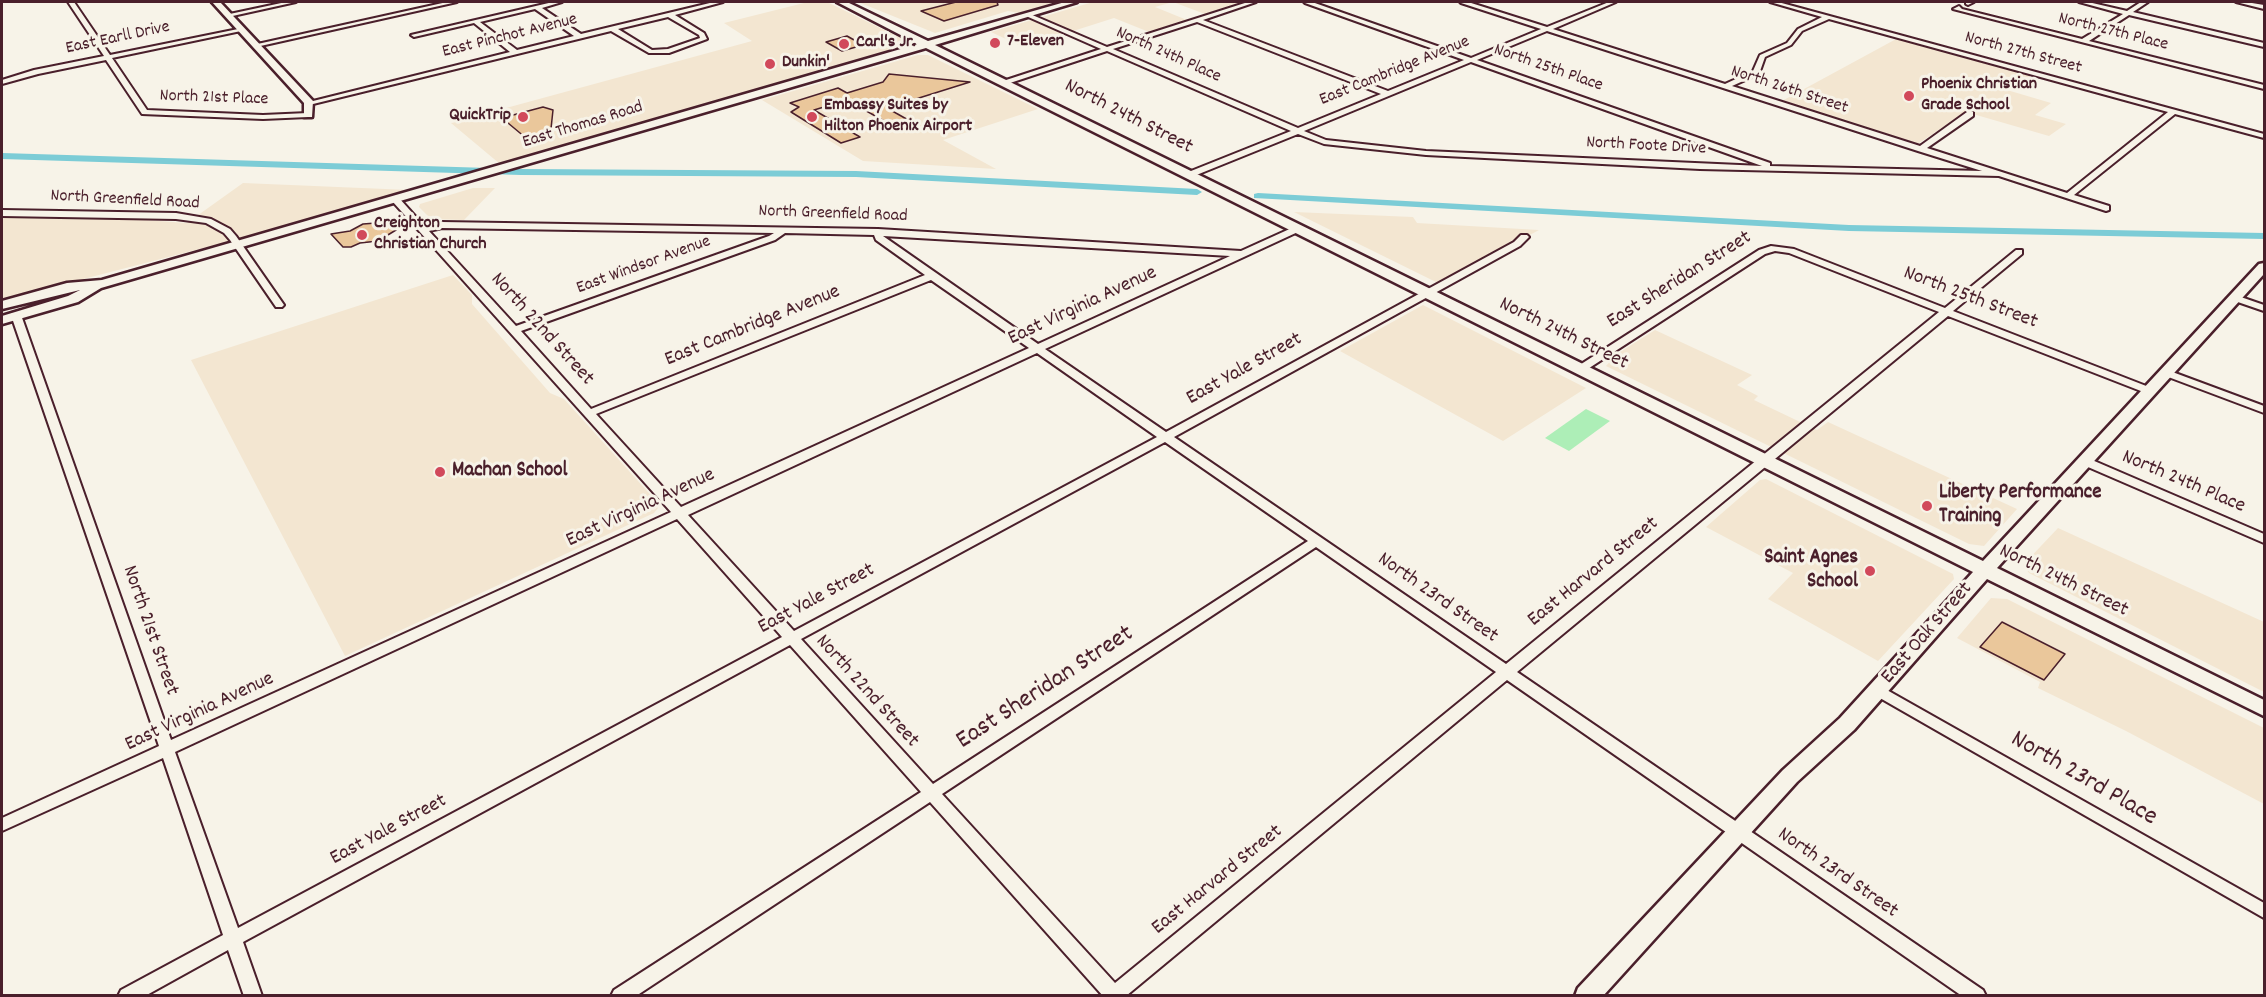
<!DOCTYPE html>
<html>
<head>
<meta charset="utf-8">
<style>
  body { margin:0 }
  #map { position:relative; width:2266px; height:997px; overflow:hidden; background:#f7f3e8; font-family:Dekko,sans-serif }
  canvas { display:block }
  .frame { position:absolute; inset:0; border:3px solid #4a1f2b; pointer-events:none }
</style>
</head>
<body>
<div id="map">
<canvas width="2266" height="997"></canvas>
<div class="frame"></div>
</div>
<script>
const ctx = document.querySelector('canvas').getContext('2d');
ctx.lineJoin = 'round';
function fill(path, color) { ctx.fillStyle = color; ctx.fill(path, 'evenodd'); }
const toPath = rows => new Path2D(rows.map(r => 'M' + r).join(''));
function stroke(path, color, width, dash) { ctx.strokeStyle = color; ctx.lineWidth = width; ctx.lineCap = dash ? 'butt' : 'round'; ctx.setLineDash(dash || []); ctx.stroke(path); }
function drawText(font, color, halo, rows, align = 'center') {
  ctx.font = font + ' Dekko,sans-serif'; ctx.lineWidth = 6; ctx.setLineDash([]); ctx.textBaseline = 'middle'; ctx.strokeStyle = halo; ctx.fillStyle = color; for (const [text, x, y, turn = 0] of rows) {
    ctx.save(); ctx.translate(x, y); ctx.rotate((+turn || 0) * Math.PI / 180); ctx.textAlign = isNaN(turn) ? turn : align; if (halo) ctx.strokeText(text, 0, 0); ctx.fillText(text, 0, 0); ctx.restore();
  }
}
fill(toPath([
  [808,2,827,2,909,42,906,47,500,164,451,123,752,41,724,23],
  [858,2,1056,2,1019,13,1008,11,935,33],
  [1093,2,1237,2,1240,3,1205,14,1173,2,1155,7,1187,20,1149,32,1114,18,1023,47,991,32],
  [1898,38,2032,75,2007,90,2051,103,2035,115,2066,124,2049,136,1966,112,1916,145,1782,101],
  [918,55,928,55,1038,109,943,140,996,169,863,161,762,100],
  [243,183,409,190,246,237,2,300,2,217,131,219,187,223],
  [473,188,495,188,464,220,431,219,419,207,420,204],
  [1294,212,1413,217,1417,223,1539,230,1440,284],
  [453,275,472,295,472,304,550,393,564,399,657,502,658,508,654,513,345,656,191,360],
  [1423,305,1586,388,1503,441,1340,351],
  [1655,330,1752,375,1737,385,1758,396,1754,400,1817,430,1828,422,2017,509,1984,546,1969,544,1606,366,1617,354],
  [1766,479,1953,574,1954,579,1878,661,1768,599,1793,573,1706,527,1760,480],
  [2058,528,2264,622,2264,692,2029,573,2023,565],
  [1991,598,2007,599,2264,728,2264,804,2126,731,2038,688,2040,682,1957,638]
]), '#f3e6d1');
fill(toPath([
  [1586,409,1610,421,1569,451,1545,438]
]), '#adeeb7');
fill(toPath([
  [2,153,521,169,856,171,1197,189,1202,192,1197,195,856,177,521,175,2,159,2,153],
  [1258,193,1849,225,2264,233,2264,239,1849,231,1254,198,1254,194,1258,193]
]), '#7cccd6');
const building = toPath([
  [956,2,997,2,998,5,944,21,921,11,956,2],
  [847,36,863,45,842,51,826,42,847,36],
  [889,74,970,82,887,108,910,121,893,126,847,100,814,110,860,137,841,143,791,112,799,107,790,103,838,88,847,93,883,82,889,74],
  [543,107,553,110,550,138,532,143,502,118,543,107],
  [389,222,396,230,378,241,360,243,351,247,343,247,331,234,350,231,363,224,389,222],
  [2002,622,2065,654,2044,680,1980,647,2002,622]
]);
fill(building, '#eac79b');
stroke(building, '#4a1f2b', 1.5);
const street = toPath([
  [68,2,74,2,110,55,243,28,244,29,241,31,112,58,147,110,263,115,308,113,312,115,308,117,263,119,142,114,106,60,38,74,2,84,2,80,34,70,104,56,68,2],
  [286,2,296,2,228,17,225,15,286,2],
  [447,2,457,2,256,47,253,45,447,2],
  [553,2,562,2,542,8,581,34,714,2,723,2,675,15,704,33,707,39,669,53,649,53,611,31,309,105,305,103,510,52,474,23,414,37,411,35,553,2],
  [535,9,574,36,517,50,480,22,535,9],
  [668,17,699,35,700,38,668,49,652,50,618,29,668,17],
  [1248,2,1256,2,1203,20,1388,91,1464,60,1305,3,1304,2,1312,2,1471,58,1541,29,1461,3,1460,2,1468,2,1547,27,1609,2,1616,2,1553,29,1725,84,1753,71,1760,55,1787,43,1798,29,1822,17,1770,2,1778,2,2264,134,2264,138,2175,114,2074,195,2109,206,2109,210,2106,211,1999,176,1700,169,1426,155,1324,144,1298,134,1189,178,1186,177,1186,173,1291,131,1107,51,1007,84,1000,82,1101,49,1026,16,1026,14,1030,14,1107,47,1248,2],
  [1829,19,2168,112,2067,193,1927,148,1973,116,1973,112,1967,112,1920,146,1732,86,1759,74,1765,57,1791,45,1802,31,1829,19],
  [1197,22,1381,94,1298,128,1113,49,1197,22],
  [1547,31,1918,151,1982,171,1770,166,1770,163,1477,60,1547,31],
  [1471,62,1762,166,1426,151,1326,140,1304,131,1471,62],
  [1966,2,1974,2,1968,5,1966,4,1966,2],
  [2079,2,2088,2,2127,11,2141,2,2148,2,2133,12,2264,43,2264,47,2129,15,2089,41,2264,85,2264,89,1953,9,1959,6,1962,9,2082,39,2123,14,2079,2],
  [2236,2,2246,2,2264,5,2264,9,2236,2],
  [396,197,399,198,425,227,442,222,878,229,1241,251,1294,227,1300,227,1300,231,1045,349,1166,432,1514,242,1521,235,1527,235,1529,237,1520,246,1174,437,1506,664,1939,312,1789,253,1775,251,1765,254,1583,372,1575,372,1574,370,1575,368,1759,250,1771,246,1794,249,1945,308,2016,250,2022,250,2022,254,1953,311,2154,389,2155,391,2154,393,2146,393,1948,316,1517,672,1983,990,1986,996,1962,996,1507,680,1126,996,1103,996,930,802,636,996,611,996,614,990,921,792,790,645,243,942,262,996,244,996,228,950,145,996,118,996,121,990,223,935,163,758,2,831,2,818,159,746,11,315,12,313,20,313,21,315,171,740,671,512,393,202,393,198,396,197],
  [442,228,774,233,769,236,516,326,429,231,442,228],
  [785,233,874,235,876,240,925,275,591,409,521,331,775,240,785,233],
  [883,236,1230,256,1038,344,883,236],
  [931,280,1029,348,681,507,596,414,931,280],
  [1037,353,1157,437,794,631,688,515,1037,353],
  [1165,442,1308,541,933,784,801,639,1165,442],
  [677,519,782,637,238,928,175,752,677,519],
  [1316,547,1496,672,1115,983,942,794,1316,547],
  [2,210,176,213,211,219,230,229,236,236,284,305,282,307,276,307,230,240,224,233,206,223,176,219,2,216,2,210],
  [2235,295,2264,305,2264,311,2232,300,2230,298,2235,295],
  [2167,370,2264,406,2264,413,2163,375,2162,373,2167,370],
  [2085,457,2264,534,2264,543,2081,464,2079,461,2081,458,2085,457],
  [1878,685,2264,903,2264,918,1873,694,1871,690,1873,686,1878,685]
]);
const secondary = toPath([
  [212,2,220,2,313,101,312,117,304,117,304,103,212,2],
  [837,2,847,2,928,41,1065,2,1077,2,935,45,1983,561,2259,264,2264,263,2264,274,1997,568,2264,700,2264,716,1987,579,1854,730,1797,782,1603,996,1575,996,1578,988,1783,770,1840,718,1973,572,926,48,101,288,78,302,2,324,2,316,68,296,80,290,2,309,2,301,67,283,102,280,918,44,837,2]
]);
stroke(street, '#4a1f2b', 4);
stroke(secondary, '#4a1f2b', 5);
fill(street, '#f7f3e8');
fill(secondary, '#f7f3e8');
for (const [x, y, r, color] of [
  [995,43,6,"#d1495b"],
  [844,44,6,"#d1495b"],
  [770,64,6,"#d1495b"],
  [1909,96,6,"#d1495b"],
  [523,117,6,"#d1495b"],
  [812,117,6,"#d1495b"],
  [362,235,6,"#d1495b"],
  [440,472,6,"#d1495b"],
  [1927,506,6,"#d1495b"],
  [1870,571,6,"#d1495b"]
]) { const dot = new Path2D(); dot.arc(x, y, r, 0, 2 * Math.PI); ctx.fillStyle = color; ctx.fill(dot); stroke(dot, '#f7f3e8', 2); }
drawText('18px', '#4a1f2b', '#f7f3e8', [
  ["North 27th Place",2113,33,14],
  ["East Pinchot Avenue",510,37,-14],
  ["East Earll Drive",118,39,-12],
  ["North 27th Street",2023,54,15],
  ["North 24th Place",1168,56,24],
  ["North 25th Place",1548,69,19],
  ["East Cambridge Avenue",1395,72,-22],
  ["North 26th Street",1789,91,18],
  ["North 21st Place",214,99,2],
  ["East Thomas Road",583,126,-17],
  ["North Foote Drive",1646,147,3],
  ["North Greenfield Road",125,201,3],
  ["North Greenfield Road",833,215,2],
  ["East Windsor Avenue",644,266,-20]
]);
drawText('bold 18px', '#4a1f2b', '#f7f3e8', [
  ["7-Eleven",1007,43],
  ["Carl's Jr.",856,44],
  ["Dunkin'",782,64],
  ["Phoenix Christian",1921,86],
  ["Grade School",1921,107],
  ["Embassy Suites by",824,107],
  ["Hilton Phoenix Airport",824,128],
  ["QuickTrip",511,117,"right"],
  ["Creighton",374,225],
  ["Christian Church",374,246]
], 'left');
drawText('21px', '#4a1f2b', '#f7f3e8', [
  ["North 24th Street",1128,118,27],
  ["East Sheridan Street",1680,281,-32],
  ["North 25th Street",1970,299,21],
  ["East Virginia Avenue",1083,307,-25],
  ["East Cambridge Avenue",753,327,-22],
  ["North 22nd Street",541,330,48],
  ["North 24th Street",1563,335,26],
  ["East Yale Street",1245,370,-29],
  ["North 24th Place",2183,483,23],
  ["East Virginia Avenue",641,509,-25],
  ["East Harvard Street",1594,573,-39],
  ["North 24th Street",2063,582,26],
  ["North 23rd Street",1437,599,35],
  ["East Yale Street",817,600,-28],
  ["North 21st Street",149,631,71],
  ["East Oak Street",1928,634,-49],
  ["North 22nd Street",866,692,48],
  ["East Virginia Avenue",200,713,-25],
  ["East Yale Street",389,831,-28],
  ["North 23rd Street",1837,874,35],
  ["East Harvard Street",1218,881,-39]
]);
drawText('bold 21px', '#4a1f2b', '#f7f3e8', [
  ["Machan School",452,472],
  ["Liberty Performance",1939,494],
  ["Training",1939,518],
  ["Saint Agnes",1858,559,"right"],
  ["School",1858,583,"right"]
], 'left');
drawText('26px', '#4a1f2b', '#f7f3e8', [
  ["East Sheridan Street",1046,689,-33],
  ["North 23rd Place",2083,780,30]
]);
</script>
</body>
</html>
